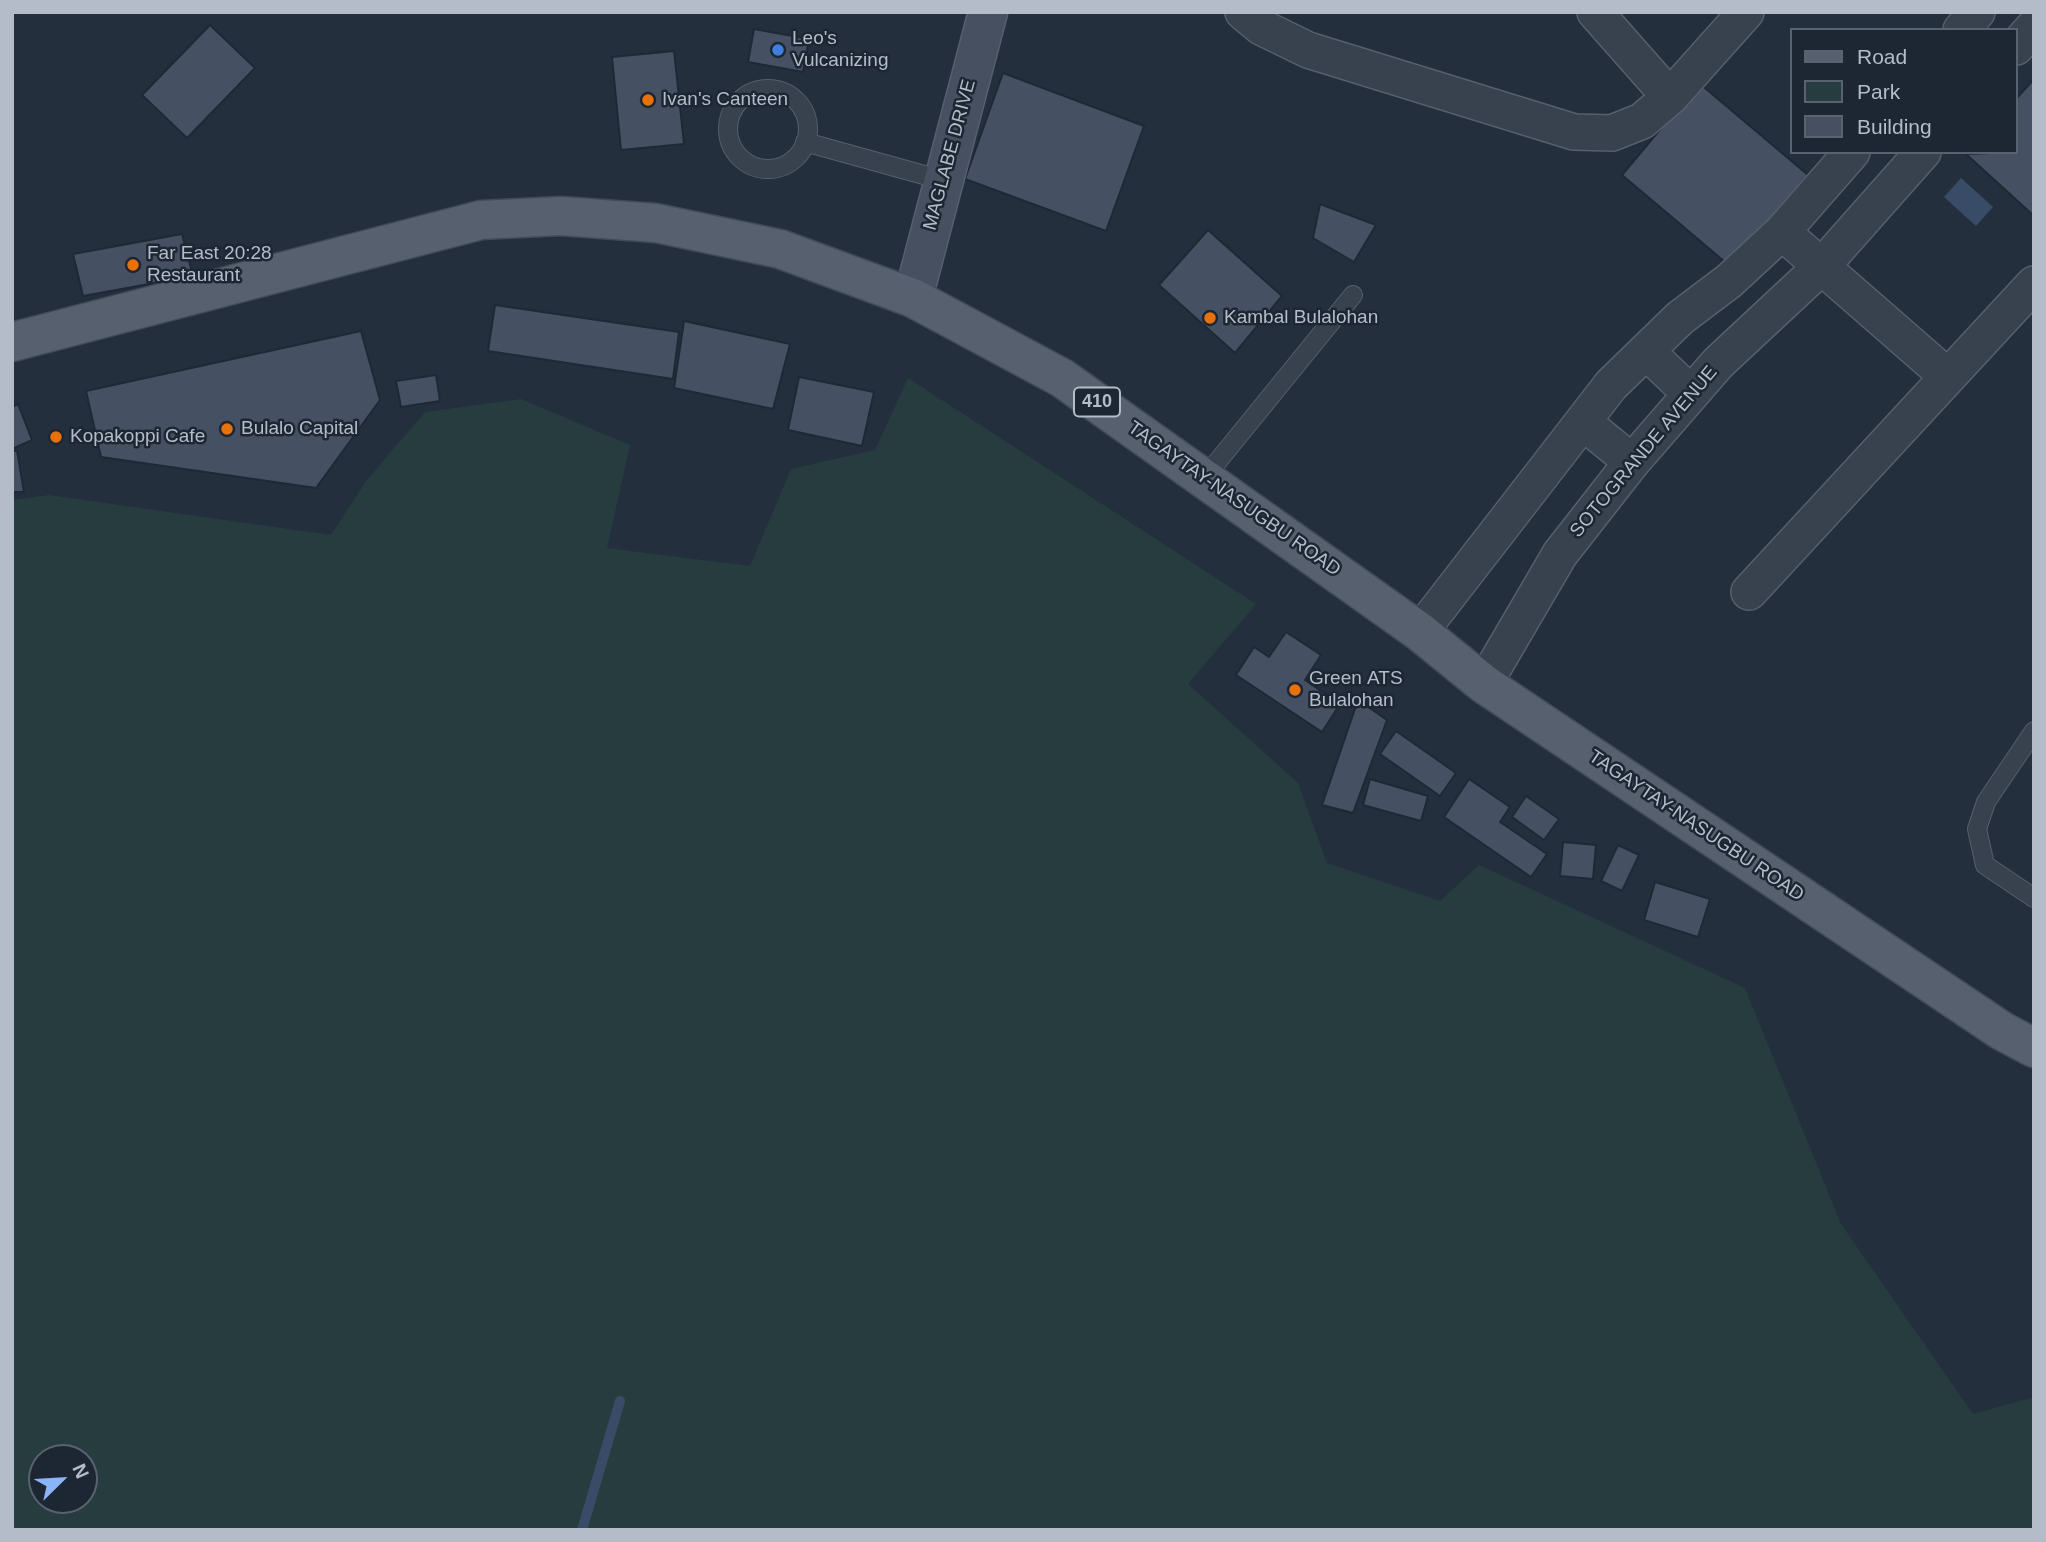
<!DOCTYPE html>
<html>
<head>
<meta charset="utf-8">
<style>
  body { margin:0 }
  #map { position:relative; width:2046px; height:1542px; overflow:hidden; background:#242f3e; font-family:Helvetica,sans-serif }
  canvas { display:block }
  .frame { position:absolute; inset:0; border:14px solid #b4bcc9; pointer-events:none }
  .legend { position:absolute; left:1790px; top:28px; width:228px; height:126px; box-sizing:border-box; background:#1d2633; border:2px solid #59626f; margin:0; padding:9px 12px; list-style:none; font-size:21px; color:#b4bcc9 }
  .legend li { display:flex; align-items:center; gap:14px; height:35px }
  .legend b { width:35px; border:2px solid #59626f }
  .north { position:absolute; left:28px; top:1444px; width:70px; height:70px; box-sizing:border-box; background:#1d2633; border:2px solid #59626f; border-radius:50%; rotate:66deg; font-size:19px; font-weight:700; line-height:28px; text-align:center; color:#b4bcc9 }
  .north::after { content:''; display:block; margin:auto; width:24px; height:32px; background:#8ab4f8; clip-path:polygon(50% 0,100% 100%,50% 72%,0 100%) }
</style>
</head>
<body>
<div id="map">
<canvas width="2046" height="1542"></canvas>
<div class="frame"></div>
<ul class="legend">
<li><b style="height:9px;background:#56606e"></b>Road</li>
<li><b style="height:19px;background:#263c3f"></b>Park</li>
<li><b style="height:19px;background:#455162"></b>Building</li>
</ul>
<div class="north">N</div>
</div>
<script>
const ctx = document.querySelector('canvas').getContext('2d');
ctx.lineJoin = 'round';
function fill(path, color) { ctx.fillStyle = color; ctx.fill(path, 'evenodd'); }
const toPath = rows => new Path2D(rows.map(r => 'M' + r).join(''));
function stroke(path, color, width, dash) { ctx.strokeStyle = color; ctx.lineWidth = width; ctx.lineCap = dash ? 'butt' : 'round'; ctx.setLineDash(dash || []); ctx.stroke(path); }
function drawText(font, color, halo, rows, align = 'center') {
  ctx.font = font + ' Helvetica,sans-serif'; ctx.lineWidth = 5; ctx.setLineDash([]); ctx.textBaseline = 'middle'; ctx.strokeStyle = halo; ctx.fillStyle = color; for (const [text, x, y, turn = 0] of rows) {
    ctx.save(); ctx.translate(x, y); ctx.rotate((+turn || 0) * Math.PI / 180); ctx.textAlign = isNaN(turn) ? turn : align; if (halo) ctx.strokeText(text, 0, 0); ctx.fillText(text, 0, 0); ctx.restore();
  }
}
fill(toPath([
  [908,378,1256,604,1188,684,1298,783,1327,863,1440,901,1479,865,1745,988,1841,1224,1973,1414,2034,1397,2034,1530,12,1530,12,500,49,495,331,535,366,481,425,412,521,399,630,445,607,548,750,566,791,469,875,450],
  [42,1458,84,1458,84,1500,42,1500]
]), '#263c3f');
fill(toPath([
  [1961,178,1993,207,1976,226,1944,197]
]), '#394c67');
stroke(toPath([
  [582,1530,620,1401]
]), '#394c67', 10);
const building = toPath([
  [210,25,255,68,187,138,142,95,210,25],
  [754,29,809,39,803,72,748,62,754,29],
  [674,51,684,144,621,150,612,57,674,51],
  [1003,73,1144,126,1106,231,965,179,1003,73],
  [2034,79,2034,216,1966,154,2016,152,2016,99,2034,79],
  [1699,83,1808,175,1731,267,1622,175,1699,83],
  [1320,204,1376,225,1354,262,1313,238,1320,204],
  [1208,230,1282,296,1235,353,1159,285,1208,230],
  [182,234,193,276,83,296,73,254,182,234],
  [495,305,679,332,673,379,488,351,495,305],
  [684,321,790,344,773,409,674,388,684,321],
  [361,331,380,400,316,488,101,457,86,391,361,331],
  [436,375,440,401,401,407,396,381,436,375],
  [799,377,874,392,862,446,788,430,799,377],
  [18,404,32,440,12,449,12,407,18,404],
  [17,450,24,492,12,492,12,452,17,450],
  [1286,632,1321,655,1305,680,1340,704,1322,732,1236,675,1254,647,1269,657,1286,632],
  [1358,700,1387,720,1353,813,1322,805,1358,700],
  [1396,731,1456,773,1440,796,1380,754,1396,731],
  [1370,779,1428,796,1421,821,1363,805,1370,779],
  [1469,779,1510,807,1500,822,1547,854,1531,877,1444,817,1469,779],
  [1526,796,1559,819,1544,840,1512,817,1526,796],
  [1563,842,1596,845,1593,879,1560,876,1563,842],
  [1618,845,1639,855,1622,891,1601,881,1618,845],
  [1655,882,1710,899,1698,937,1644,920,1655,882]
]);
fill(building, '#455162');
stroke(building, '#1f2835', 2);
const service = toPath([
  '728 129a40 40 0 1 1 80 0a40 40 0 1 1-80 0Z',
  [805,142,942,180],
  [1205,477,1353,295],
  [2034,731,1986,802,1977,829,1985,865,2034,898]
]);
const minor = toPath([
  [1243,12,1261,27,1308,50,1574,132,1612,133,1642,121,1670,97,1746,12],
  [1595,12,1670,97],
  [1961,30,1977,12],
  [2016,47,2034,27],
  [1782,232,1947,376],
  [1646,351,1690,393],
  [1583,422,1632,462],
  [1749,592,2034,284],
  [1420,632,1611,385,1680,318,1729,281,1782,232,1852,152],
  [1484,684,1560,554,1632,462,1718,363,1822,266,1923,152]
]);
const secondary = toPath([
  [913,298,988,12]
]);
const primary = toPath([
  [12,342,481,220,561,216,656,223,780,249,913,298,1062,378,1420,632,1484,684,2002,1031,2034,1048]
]);
stroke(service, '#565f6c', 20);
stroke(minor, '#565f6c', 38);
stroke(secondary, '#565f6c', 41);
stroke(primary, '#414a57', 41);
stroke(service, '#38414e', 18);
stroke(minor, '#38414e', 35);
stroke(secondary, '#465061', 38);
stroke(primary, '#56606e', 38);
for (const [x, y, r, color] of [
  [778,50,7,"#3f7fe0"],
  [648,100,7,"#e8710a"],
  [133,265,7,"#e8710a"],
  [1210,318,7,"#e8710a"],
  [227,429,7,"#e8710a"],
  [56,437,7,"#e8710a"],
  [1295,690,7,"#e8710a"]
]) { const dot = new Path2D(); dot.arc(x, y, r, 0, 2 * Math.PI); ctx.fillStyle = color; ctx.fill(dot); stroke(dot, '#1d2633', 2.5); }
for (const [x, y, w] of [
  [1097,402,46]
]) { const box = new Path2D(); box.roundRect(x - w / 2, y - 14.5, w, 29, 5); ctx.fillStyle = '#1d2633'; ctx.fill(box); stroke(box, '#b4bcc9', 2); }
drawText('bold 18px', '#b4bcc9', null, [
  ["410",1097,402]
]);
drawText('19px', '#b4bcc9', '#1d2633', [
  ["Leo's",792,39],
  ["Vulcanizing",792,61],
  ["Ivan's Canteen",662,100],
  ["Far East 20:28",147,254],
  ["Restaurant",147,276],
  ["Kambal Bulalohan",1224,318],
  ["Bulalo Capital",241,429],
  ["Kopakoppi Cafe",70,437],
  ["Green ATS",1309,679],
  ["Bulalohan",1309,701]
], 'left');
drawText('19px', '#b4bcc9', '#1d2633', [
  ["MAGLABE DRIVE",950,155,-75],
  ["SOTOGRANDE AVENUE",1644,452,-50],
  ["TAGAYTAY-NASUGBU ROAD",1234,499,35],
  ["TAGAYTAY-NASUGBU ROAD",1696,826,34]
]);
</script>
</body>
</html>
